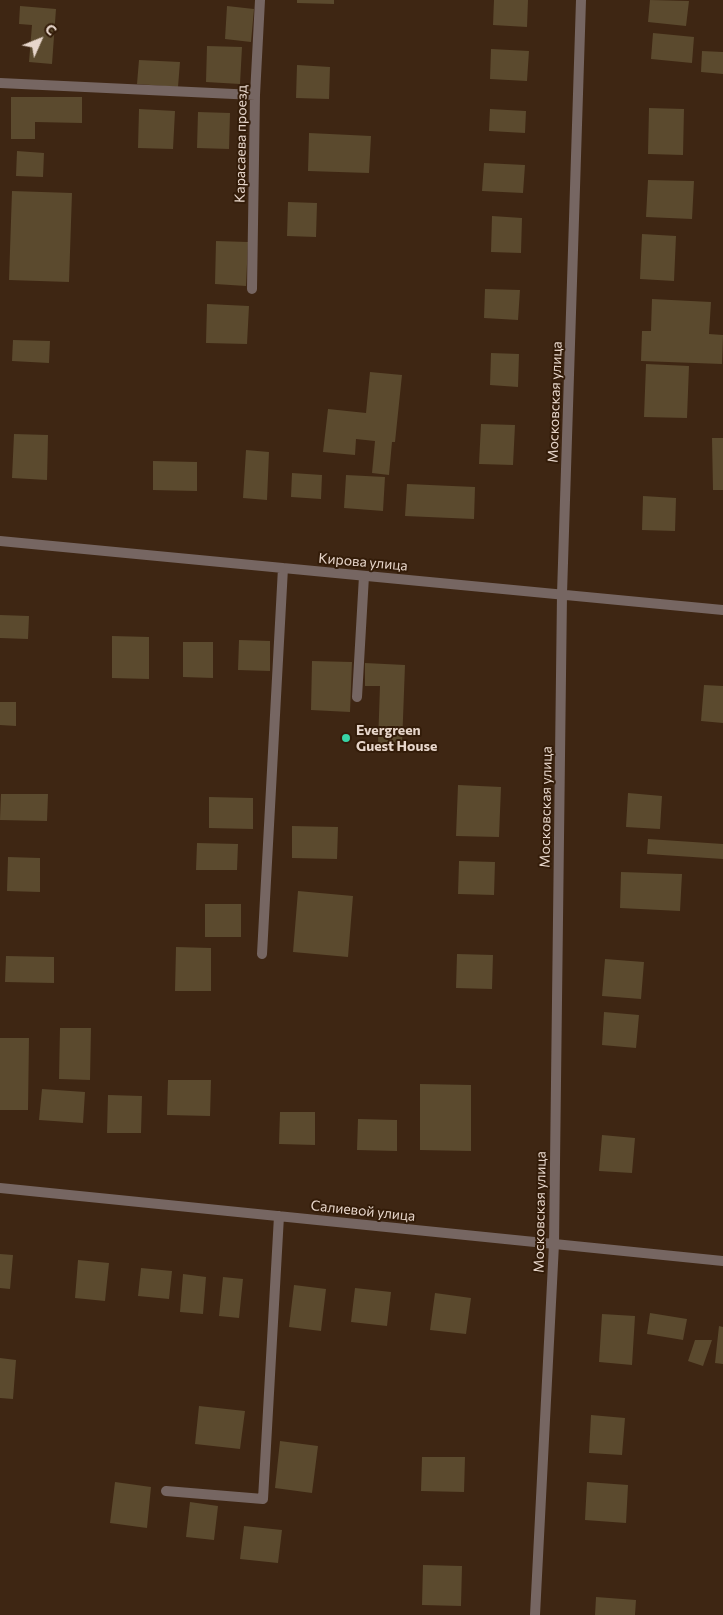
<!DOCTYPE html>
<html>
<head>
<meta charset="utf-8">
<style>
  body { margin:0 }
  #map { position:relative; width:723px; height:1615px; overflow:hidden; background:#3e2613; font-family:Commissioner,sans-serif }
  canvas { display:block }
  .north { position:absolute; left:15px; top:15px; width:50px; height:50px; -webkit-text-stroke:4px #331c09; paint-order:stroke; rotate:46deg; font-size:14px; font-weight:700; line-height:20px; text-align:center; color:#e7d6cb }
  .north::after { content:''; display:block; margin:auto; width:18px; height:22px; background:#e7d6cb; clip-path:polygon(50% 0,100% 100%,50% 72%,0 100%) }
</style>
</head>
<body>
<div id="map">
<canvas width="723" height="1615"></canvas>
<div class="north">С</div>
</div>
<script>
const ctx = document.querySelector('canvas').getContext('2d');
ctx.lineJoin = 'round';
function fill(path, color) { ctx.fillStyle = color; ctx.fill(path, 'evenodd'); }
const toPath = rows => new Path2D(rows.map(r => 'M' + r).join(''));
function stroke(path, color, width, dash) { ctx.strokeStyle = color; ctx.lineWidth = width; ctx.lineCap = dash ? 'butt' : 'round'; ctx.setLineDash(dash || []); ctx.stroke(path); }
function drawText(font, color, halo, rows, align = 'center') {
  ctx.font = font + ' Commissioner,sans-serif'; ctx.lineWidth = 4; ctx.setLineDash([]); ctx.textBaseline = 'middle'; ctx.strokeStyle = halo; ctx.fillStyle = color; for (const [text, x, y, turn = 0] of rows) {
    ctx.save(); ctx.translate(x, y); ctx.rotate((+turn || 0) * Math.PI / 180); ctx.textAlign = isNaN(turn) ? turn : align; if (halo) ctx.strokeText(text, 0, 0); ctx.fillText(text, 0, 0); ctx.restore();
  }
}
fill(toPath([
  [297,0,334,0,334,4,297,3],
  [494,0,528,0,527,27,493,25],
  [650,0,689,1,686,26,648,22],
  [20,6,56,9,52,64,29,62,32,25,19,24],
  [227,6,254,9,251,42,225,39],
  [653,33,694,37,692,63,651,59],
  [207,46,242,47,240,84,206,82],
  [491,49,529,51,527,81,490,79],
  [702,51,723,52,723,74,701,72],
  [139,60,180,62,178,87,137,84],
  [297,65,330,67,329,99,296,98],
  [11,97,82,97,82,123,35,122,35,139,11,139],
  [649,108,684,109,683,155,648,154],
  [139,109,175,111,173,149,138,148],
  [490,109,526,111,525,133,489,131],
  [198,112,230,113,229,149,197,148],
  [309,133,371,136,369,173,308,171],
  [17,151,44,153,43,177,16,176],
  [484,163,525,165,523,193,482,191],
  [648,180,694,181,692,219,646,217],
  [12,191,72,193,69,282,9,280],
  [288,202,317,203,316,237,287,236],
  [492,216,522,218,521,253,491,252],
  [642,234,676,236,674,281,640,279],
  [216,241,248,242,246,286,215,284],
  [485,289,520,290,518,320,484,318],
  [652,299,711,302,709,334,723,335,722,364,641,361,642,331,651,331],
  [207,304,249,306,247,344,206,343],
  [13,340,50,341,49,363,12,361],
  [491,353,519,354,518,387,490,385],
  [646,364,689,366,687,418,644,417],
  [370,372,402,375,395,442,392,442,389,475,372,473,375,441,356,439,355,455,323,452,328,409,366,413],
  [481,424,515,425,513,465,479,464],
  [14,434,48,435,47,480,12,478],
  [712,438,723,438,723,490,713,490],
  [246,450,269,452,267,500,243,498],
  [153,461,197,462,197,491,153,490],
  [292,473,322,475,321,499,291,497],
  [346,475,385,477,383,511,344,508],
  [407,484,475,487,474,519,405,516],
  [643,496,676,498,675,531,642,530],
  [0,615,29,616,28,639,0,638],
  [112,636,149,637,149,679,112,678],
  [239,640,270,641,270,671,238,670],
  [183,642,213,642,213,678,183,677],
  [312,661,352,662,350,712,311,710],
  [365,663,405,665,402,745,378,744,380,686,365,686],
  [704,685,723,686,723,723,701,721],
  [0,702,16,702,16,726,0,725],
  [458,785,501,787,499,837,456,836],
  [628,793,662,796,660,829,626,827],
  [1,794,48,794,47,821,0,820],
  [209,797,253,798,253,829,209,828],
  [292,826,338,827,337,859,292,858],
  [648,839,723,844,723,859,647,854],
  [197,843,238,844,237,870,196,870],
  [8,857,40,858,40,892,7,891],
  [459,861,495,862,494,895,458,894],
  [621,872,682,874,680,911,620,908],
  [298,891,353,896,348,957,293,952],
  [205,904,241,904,241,937,205,937],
  [176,947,211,948,211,991,175,991],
  [457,954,493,955,492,989,456,988],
  [6,956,54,957,54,983,5,982],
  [605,959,644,962,641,999,602,996],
  [604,1012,639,1015,636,1048,602,1045],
  [60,1028,91,1028,90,1080,59,1079],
  [0,1038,29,1038,28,1110,0,1110],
  [168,1080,211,1080,210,1116,167,1115],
  [420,1084,471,1085,471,1151,420,1150],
  [42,1089,85,1092,83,1123,39,1120],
  [108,1095,142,1096,141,1133,107,1133],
  [280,1112,315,1112,315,1145,279,1144],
  [358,1119,397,1120,397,1151,357,1150],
  [602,1135,635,1138,632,1173,599,1171],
  [0,1254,13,1255,10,1289,0,1288],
  [78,1260,109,1263,105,1301,75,1298],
  [141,1268,172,1271,169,1299,138,1296],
  [183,1274,206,1277,203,1314,180,1312],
  [223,1277,243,1279,239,1318,219,1316],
  [294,1285,326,1289,321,1331,289,1327],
  [355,1288,391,1292,387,1326,351,1322],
  [435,1293,471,1298,466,1334,430,1330],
  [650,1313,687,1319,683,1340,647,1334],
  [602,1314,635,1316,632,1365,599,1362],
  [719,1326,723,1327,723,1364,715,1363],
  [695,1340,712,1340,703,1366,688,1361],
  [0,1358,16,1360,13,1399,0,1398],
  [199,1406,245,1411,240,1449,195,1444],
  [591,1415,625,1418,622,1455,589,1453],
  [280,1441,318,1446,312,1493,275,1488],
  [422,1457,465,1457,464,1492,421,1491],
  [115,1482,151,1487,147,1528,110,1523],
  [587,1482,628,1485,626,1523,585,1520],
  [190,1502,218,1506,214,1540,186,1537],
  [244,1526,282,1530,278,1563,240,1559],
  [423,1565,462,1566,461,1606,422,1605],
  [596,1597,636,1600,635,1615,595,1615]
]), '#5b4a2e');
stroke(toPath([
  [357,697,364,576]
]), '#766662', 10);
stroke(toPath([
  [0,83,255,95],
  [252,289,255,95,260,0],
  [0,541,723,610],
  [262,954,283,568],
  [0,1188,723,1261],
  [166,1491,263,1499,279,1216],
  [535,1615,554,1244,562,594,581,0]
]), '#766662', 10);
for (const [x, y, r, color] of [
  [346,738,5,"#38d4a6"]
]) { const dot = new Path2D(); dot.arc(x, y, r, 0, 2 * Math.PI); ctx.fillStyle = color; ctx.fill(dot); stroke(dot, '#331c09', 2); }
drawText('14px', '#e7d6cb', '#331c09', [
  ["Карасаева проезд",241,144,-89],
  ["Московская улица",555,402,-88],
  ["Кирова улица",363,562,5],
  ["Московская улица",546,807,-89],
  ["Салиевой улица",363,1211,6],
  ["Московская улица",540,1212,-89]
]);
drawText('bold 14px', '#e7d6cb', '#331c09', [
  ["Evergreen",356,730],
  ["Guest House",356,746]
], 'left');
</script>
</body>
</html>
